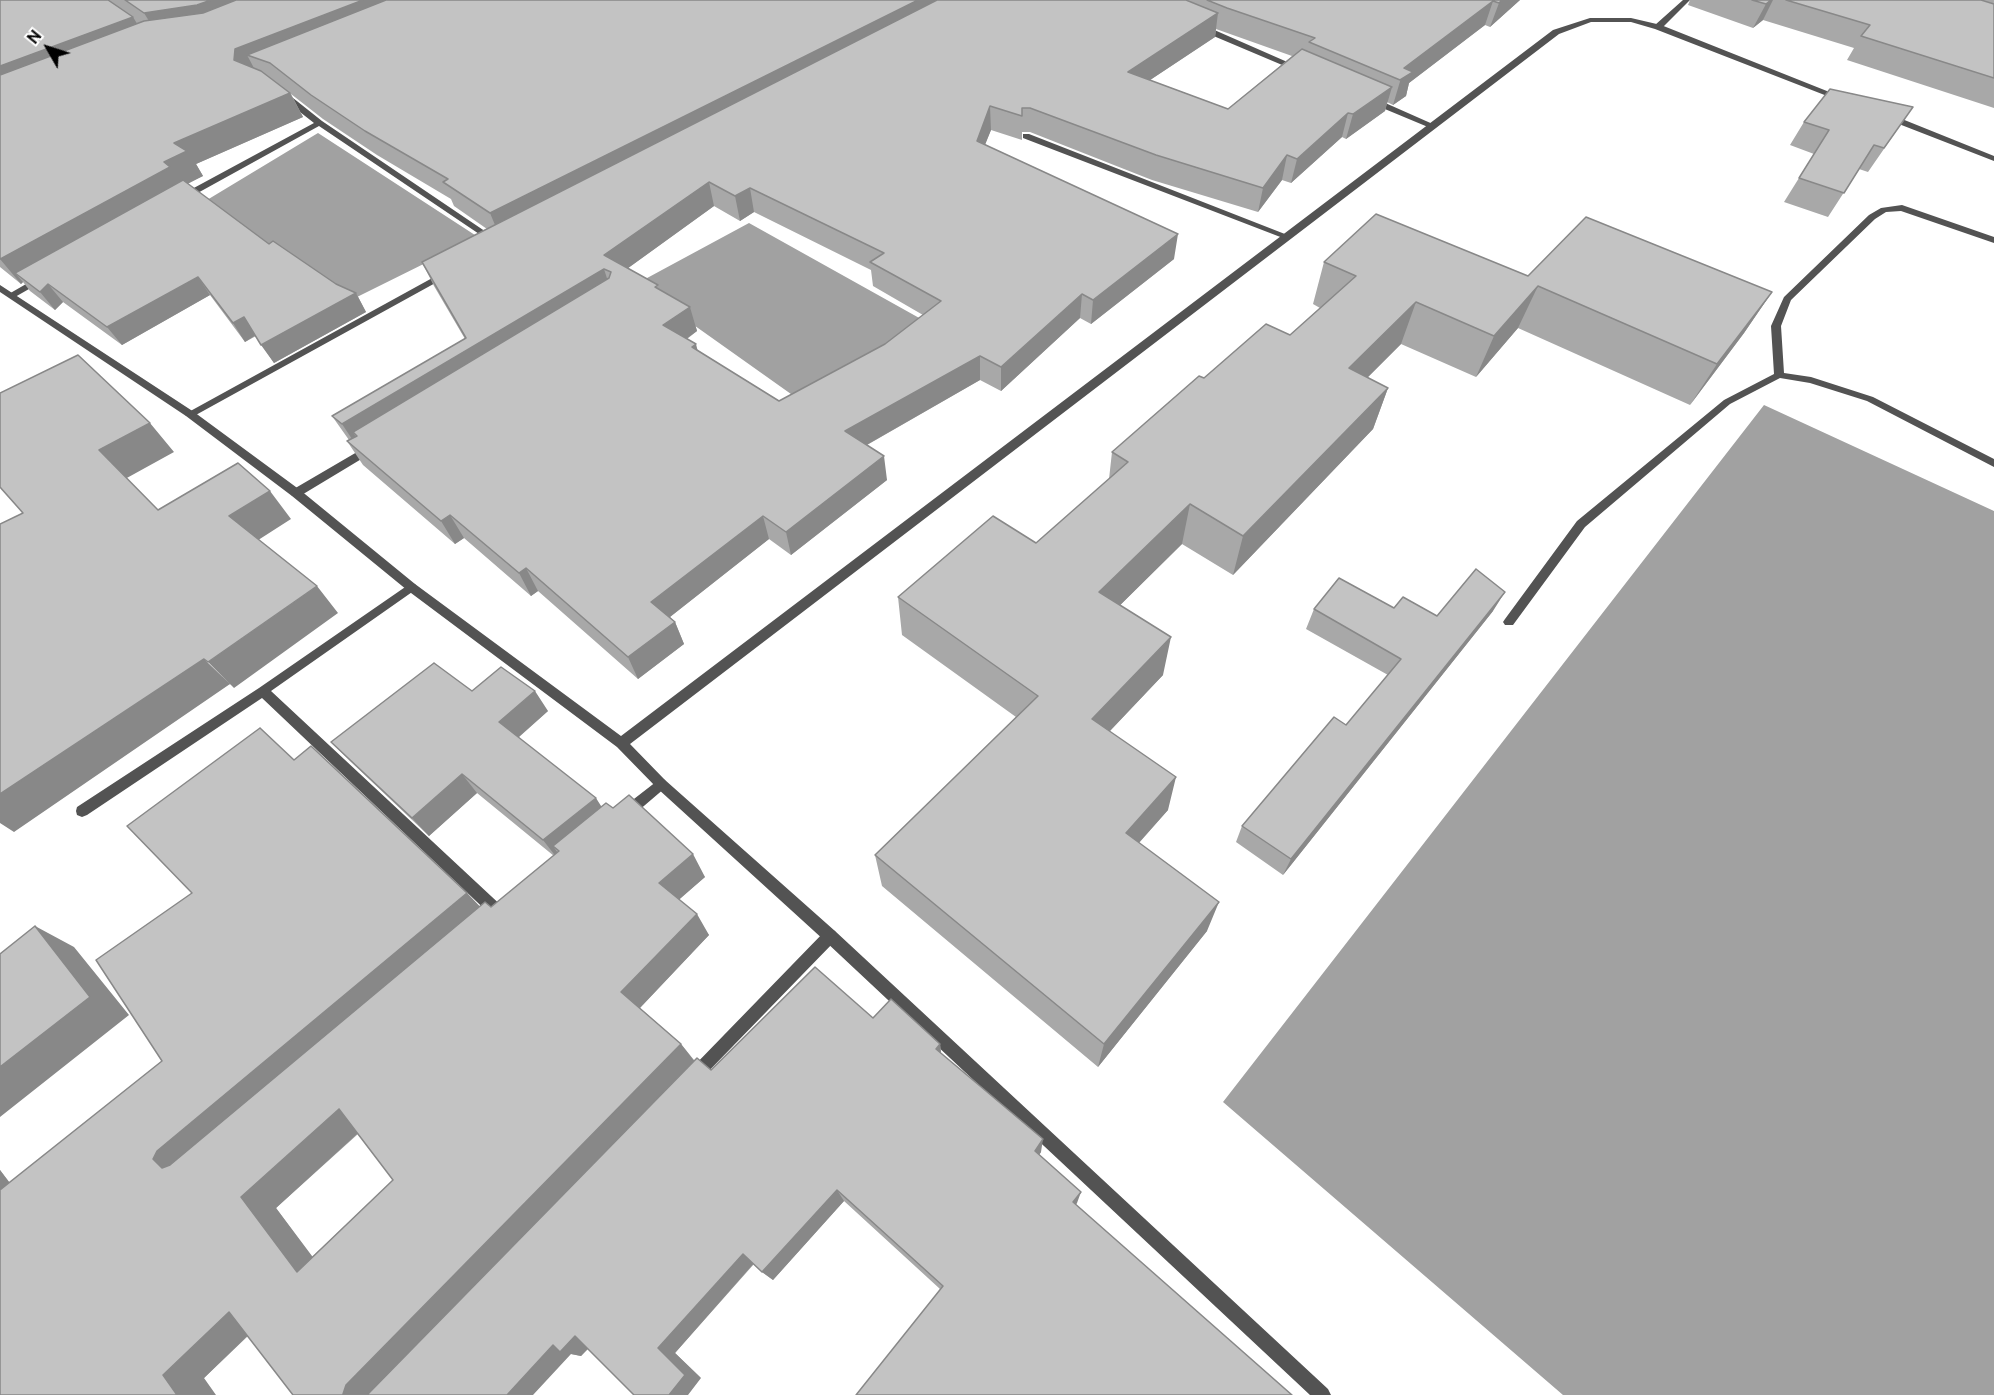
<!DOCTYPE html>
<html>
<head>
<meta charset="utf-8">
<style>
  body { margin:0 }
  #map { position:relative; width:1994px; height:1395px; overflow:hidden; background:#fff; font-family:Ubuntu,sans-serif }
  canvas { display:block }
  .north { position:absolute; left:18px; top:18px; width:60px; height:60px; -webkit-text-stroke:4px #fff; paint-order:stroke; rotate:309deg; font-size:16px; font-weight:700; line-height:24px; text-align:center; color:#000 }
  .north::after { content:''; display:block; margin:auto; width:21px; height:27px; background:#000; clip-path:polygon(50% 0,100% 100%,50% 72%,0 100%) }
</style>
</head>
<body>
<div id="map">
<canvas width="1994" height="1395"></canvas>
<div class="north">N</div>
</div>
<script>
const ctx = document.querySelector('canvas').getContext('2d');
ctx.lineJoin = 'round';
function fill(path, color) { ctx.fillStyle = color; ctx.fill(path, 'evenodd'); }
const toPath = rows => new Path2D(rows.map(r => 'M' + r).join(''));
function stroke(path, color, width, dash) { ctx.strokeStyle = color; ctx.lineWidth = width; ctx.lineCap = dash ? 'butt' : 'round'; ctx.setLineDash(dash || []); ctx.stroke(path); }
fill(toPath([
  [318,133,478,237,357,297,202,203],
  [749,223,930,324,798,399,636,284],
  [1764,405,1994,511,1994,1395,1563,1395,1223,1102]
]), '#a1a1a1');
fill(toPath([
  [1902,205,1994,237,1994,243,1901,211,1886,212,1875,219,1791,300,1781,326,1784,373,1811,377,1873,397,1994,459,1994,467,1867,401,1810,383,1780,378,1730,404,1585,527,1513,625,1505,625,1503,622,1505,619,1577,521,1724,400,1774,374,1771,326,1784,297,1869,215,1881,208,1902,205]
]), '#535353');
fill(toPath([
  [1683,0,1690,0,1661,29,1655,29,1655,25,1683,0],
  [1197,25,1203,25,1301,68,1294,70,1197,29,1197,25],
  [282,94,288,94,322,121,498,240,491,242,319,126,185,200,179,200,179,196,314,123,282,98,282,94],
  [1368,98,1374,98,1435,125,1428,127,1368,102,1368,98],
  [1023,134,1029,134,1290,236,1283,238,1023,138,1023,134],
  [445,271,449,274,448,276,194,416,186,416,185,414,445,271],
  [40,276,44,279,43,281,15,297,9,297,7,295,40,276],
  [369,445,374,449,373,452,300,496,292,496,291,493,292,490,369,445],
  [411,583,415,584,417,587,415,590,271,691,506,910,508,915,506,920,501,921,496,920,262,698,87,815,82,817,77,815,76,811,77,807,259,688,411,583],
  [661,778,665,780,667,784,665,788,631,817,626,819,621,817,620,813,621,809,661,778],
  [830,929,835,931,837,936,835,941,700,1080,695,1082,690,1080,688,1075,690,1070,825,931,830,929]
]), '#535353');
fill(toPath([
  [1590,18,1631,18,1661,25,1847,99,1840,101,1655,29,1631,22,1591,22,1559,34,630,744,665,780,835,931,1328,1389,1331,1395,1310,1395,825,941,657,788,617,747,407,590,292,496,186,416,0,292,0,285,194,412,300,490,415,584,621,736,1553,30,1590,18],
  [1886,115,1892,115,1994,156,1994,161,1886,119,1886,115]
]), '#535353');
fill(toPath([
  [0,0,1520,0,1490,27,1485,25,1409,83,1406,96,1393,105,1387,102,1385,111,1346,139,1342,137,1291,183,1282,180,1258,212,1152,180,1030,132,1022,132,1022,140,991,130,985,144,1174,259,1091,324,1080,318,1001,391,980,380,867,445,887,480,791,555,769,539,670,617,675,622,684,644,638,679,538,591,531,596,464,538,455,544,363,465,347,441,349,440,332,416,465,339,434,286,422,262,487,229,454,206,451,199,377,155,323,119,291,94,303,117,196,164,203,176,187,183,269,244,336,284,356,293,366,312,274,363,256,336,245,342,210,295,122,345,63,302,55,310,30,291,23,282,21,284,0,267],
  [1216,29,1292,56,1228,109,1150,80,1215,37],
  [714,206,740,221,754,212,871,270,873,286,923,315,885,344,779,401,698,351,687,339,697,331,690,307,660,290,628,268],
  [1690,0,1994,0,1994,108,1847,60,1854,48,1763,20,1753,28,1688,5],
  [1913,107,1868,172,1859,169,1828,217,1784,202,1814,154,1790,145,1804,122],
  [1324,262,1772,292,1744,333,1690,405,1518,328,1476,377,1401,344,1367,378,1388,388,1373,429,1233,575,1182,544,1120,605,1163,675,1110,731,1168,810,1139,843,1207,931,1098,1067,882,886,875,855,1016,717,902,635,898,597,1036,543,1109,479,1112,452,1290,335,1320,308,1313,304],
  [1394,608,1437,616,1493,611,1283,875,1236,842,1242,826,1346,725,1388,675,1306,629,1314,609],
  [472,691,548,711,518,738,601,807,705,877,679,899,709,935,640,1008,681,1044,694,1060,711,1070,873,1018,940,1044,941,1053,1041,1152,1039,1155,1077,1203,940,1289,844,1201,773,1280,762,1272,754,1264,675,1353,701,1378,588,1349,581,1356,571,1354,248,1336,204,1378,0,1395,0,1170,10,1183,162,1061,192,893,294,760,467,893,479,906,491,907,554,856,477,793,429,836,350,761,331,742],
  [358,1134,393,1180,312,1257,276,1208]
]), '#a8a8a8');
fill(toPath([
  [211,0,284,0,159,37,144,13],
  [363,0,434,0,270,64,270,63,247,55,255,70,234,60,235,49],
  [918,0,966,0,500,237,490,213],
  [1502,0,1520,0,1490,27,1499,3],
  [1771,0,1773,0,1763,20,1753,28,1766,4],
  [1493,1,1485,25,1409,83,1406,96,1393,105,1404,68],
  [1218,13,1215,37,1126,96,1128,72],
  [133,17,147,40,0,97,0,66],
  [1392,87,1385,111,1346,139,1353,114],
  [290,93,303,117,196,164,203,176,15,273,23,282,21,284,0,259,164,162,174,143],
  [990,106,991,130,977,165,977,141],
  [1348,113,1342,137,1291,183,1297,159],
  [1287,155,1282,180,1258,212,1263,188],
  [709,182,714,206,613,279,604,255],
  [750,188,754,212,740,221,735,196],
  [1178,234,1174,259,1091,324,1093,300],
  [604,269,612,294,353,432,361,446,358,448,342,424],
  [198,277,210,295,122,345,107,327],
  [48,284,63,302,55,310,40,292],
  [1538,286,1518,328,1476,377,1494,336],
  [1772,292,1744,333,1690,405,1717,364],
  [356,293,366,312,274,363,261,345],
  [1082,294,1080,318,1001,391,1001,367],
  [1416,302,1401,344,1335,410,1349,368],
  [690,307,697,331,671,350,663,325],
  [244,317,256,335,245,342,233,323],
  [696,344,702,368,692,347],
  [980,356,980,380,849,455,845,431],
  [1388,388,1373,429,1233,575,1243,536],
  [150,423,174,452,125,479,99,450],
  [884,456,887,480,791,555,786,532],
  [270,491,291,519,252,544,229,516],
  [1190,504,1182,544,1095,630,1099,592],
  [450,515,464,538,455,544,441,521],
  [763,516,769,539,661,624,651,602],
  [526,568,538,591,531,596,519,573],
  [317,586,338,613,234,688,208,662],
  [1505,592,1493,611,1283,875,1291,859],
  [675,622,684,644,638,679,628,657],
  [1171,637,1163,675,1088,754,1092,719],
  [204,659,230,684,14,832,0,823,0,794],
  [535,691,548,711,513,742,499,722],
  [462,774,477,793,429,836,412,818],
  [1176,777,1168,810,1119,865,1126,833],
  [596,798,608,817,559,851,553,846,560,856,557,858,543,840],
  [693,854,705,877,673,905,659,883],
  [467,893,488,915,195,1164,162,1168,153,1159,157,1151],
  [1219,902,1207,931,1098,1067,1104,1044],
  [697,914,709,935,637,1011,621,992],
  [35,926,74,947,129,1015,0,1117,0,1067],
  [681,1044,695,1062,376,1395,343,1394,346,1385],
  [940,1044,942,1061,936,1049],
  [339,1109,368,1124,276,1208,330,1280,297,1272,241,1197],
  [1043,1139,1041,1152,1033,1164,1035,1151],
  [0,1170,32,1213,0,1206],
  [837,1190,844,1201,773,1280,762,1272],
  [1081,1192,1077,1203,1070,1213,1073,1202],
  [743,1254,755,1262,675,1353,701,1378,688,1395,669,1395,658,1348],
  [229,1312,266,1318,204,1378,216,1395,177,1395,163,1375],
  [575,1336,595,1341,581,1356,571,1354,533,1395,507,1395,553,1345]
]), '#888');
const building = toPath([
  [0,0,108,0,133,17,0,66,0,0],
  [125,0,211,0,197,5,144,13,125,0],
  [236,0,363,0,235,49,234,60,261,71,290,93,174,143,187,151,164,162,170,167,0,259,0,75,144,21,203,13,236,0],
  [386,0,918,0,490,213,443,182,448,179,365,131,311,95,270,63,247,55,386,0],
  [937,0,1186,0,1218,13,1128,72,1228,109,1302,49,1392,87,1353,114,1348,113,1297,159,1287,155,1263,188,1156,155,1030,108,1022,108,1022,116,990,106,977,141,1178,234,1093,300,1082,294,1001,367,980,356,845,431,884,456,786,532,763,516,651,602,675,622,628,657,526,568,519,573,450,515,441,521,347,441,357,436,353,432,609,278,611,272,604,269,342,424,332,416,466,338,422,262,937,0],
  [709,182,735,196,750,188,884,253,870,262,941,301,885,344,779,401,692,347,696,344,663,325,690,307,655,287,658,285,604,255,709,182],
  [1207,0,1502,0,1499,3,1493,1,1404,68,1413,72,1400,80,1309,42,1315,38,1227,8,1207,0],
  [1752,0,1771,0,1766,4,1752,0],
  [1786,0,1981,0,1994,4,1994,78,1861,36,1870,25,1786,0],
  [1830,89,1913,107,1884,148,1874,145,1844,193,1799,178,1829,130,1804,122,1830,89],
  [183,180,269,244,273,241,336,284,356,293,261,345,244,317,233,323,198,277,107,327,48,284,40,292,15,273,183,180],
  [1376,214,1528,276,1586,217,1772,292,1717,364,1538,286,1494,336,1416,302,1349,368,1388,388,1243,536,1190,504,1099,592,1171,637,1092,719,1176,777,1126,833,1219,902,1104,1044,875,855,1038,696,898,597,993,516,1036,543,1128,462,1112,452,1199,376,1204,378,1266,324,1290,335,1356,276,1324,262,1376,214],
  [78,355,150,423,99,450,158,510,238,463,270,491,229,516,317,586,208,662,204,659,0,794,0,524,23,513,0,487,0,393,78,355],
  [1476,569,1505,592,1291,859,1242,826,1334,717,1346,725,1401,659,1314,609,1339,578,1394,608,1403,597,1437,616,1476,569],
  [434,663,472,691,501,667,535,691,499,722,596,798,543,840,462,774,412,818,331,742,434,663],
  [260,728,294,760,311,746,467,893,157,1151,153,1159,162,1168,170,1165,485,902,491,907,559,851,553,846,606,803,613,808,629,795,693,854,659,883,697,914,621,992,681,1044,346,1385,343,1394,368,1394,697,1058,711,1070,815,967,873,1018,891,999,940,1044,936,1049,1043,1139,1035,1151,1081,1192,1073,1202,1292,1395,856,1395,943,1286,837,1190,762,1272,743,1254,658,1348,685,1375,669,1395,634,1395,575,1336,560,1352,553,1345,507,1395,293,1395,229,1312,163,1375,177,1395,0,1395,0,1190,162,1061,96,960,192,893,127,826,260,728],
  [339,1109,393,1180,297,1272,241,1197,339,1109],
  [35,926,90,997,0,1067,0,954,35,926]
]);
fill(building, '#c3c3c3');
stroke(building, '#888', 1.5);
</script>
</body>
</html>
